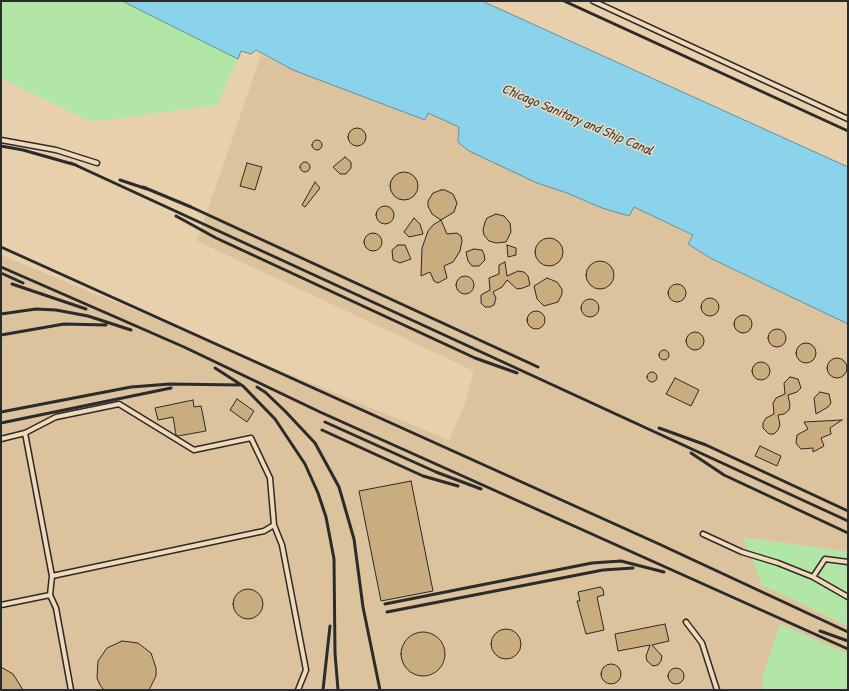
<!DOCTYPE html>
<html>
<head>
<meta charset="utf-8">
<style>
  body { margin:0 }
  #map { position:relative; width:849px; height:691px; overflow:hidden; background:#e9d0ad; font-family:"Patrick Hand",sans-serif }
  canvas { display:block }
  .frame { position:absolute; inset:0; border:2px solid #2b2b2b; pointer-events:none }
</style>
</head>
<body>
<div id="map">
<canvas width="849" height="691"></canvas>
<div class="frame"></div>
</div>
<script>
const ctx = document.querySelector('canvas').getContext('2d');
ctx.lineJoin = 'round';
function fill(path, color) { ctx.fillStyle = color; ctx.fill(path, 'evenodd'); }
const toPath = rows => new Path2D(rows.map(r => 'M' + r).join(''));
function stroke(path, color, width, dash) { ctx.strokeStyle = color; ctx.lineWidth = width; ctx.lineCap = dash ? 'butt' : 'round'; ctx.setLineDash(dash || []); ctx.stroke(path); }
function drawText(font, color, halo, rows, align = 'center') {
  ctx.font = font + ' "Patrick Hand",sans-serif'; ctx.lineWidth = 3; ctx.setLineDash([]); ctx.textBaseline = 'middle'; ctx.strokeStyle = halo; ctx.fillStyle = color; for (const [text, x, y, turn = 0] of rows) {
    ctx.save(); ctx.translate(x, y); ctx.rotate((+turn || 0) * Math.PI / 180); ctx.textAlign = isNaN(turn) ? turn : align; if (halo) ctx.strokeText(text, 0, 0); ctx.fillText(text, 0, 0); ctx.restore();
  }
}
fill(toPath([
  [261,55,293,70,425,119,428,113,459,127,458,142,537,183,629,216,633,207,693,235,688,244,711,259,848,324,848,552,744,537,763,585,848,626,848,654,780,624,762,678,764,690,1,690,1,255,449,440,463,409,474,371,197,241]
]), '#dcc39d');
fill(toPath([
  [1,1,122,1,238,59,217,105,91,122,1,78],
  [743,537,848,552,848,626,762,585],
  [780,624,848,654,848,690,764,690,762,678]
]), '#b2e6a7');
const water = toPath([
  [122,1,482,1,848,167,848,324,712,259,688,244,693,235,634,207,629,216,602,208,567,193,537,183,469,151,458,142,459,127,428,113,425,120,293,70,256,50,251,54,241,51,238,59,122,1]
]);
fill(water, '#8ad3ea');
stroke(water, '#64909e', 1);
const building = toPath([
  '348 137a9 9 0 1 1 18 0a9 9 0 1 1-18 0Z',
  '312 145a5 5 0 1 1 10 0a5 5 0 1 1-10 0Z',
  [345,157,351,162,351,168,346,174,340,174,333,167,345,157],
  '300 167a5 5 0 1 1 10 0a5 5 0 1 1-10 0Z',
  [247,163,262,167,255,190,240,186,247,163],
  '390 186a14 14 0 1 1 28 0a14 14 0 1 1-28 0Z',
  [315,182,320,188,305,207,302,205,315,182],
  [441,190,445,190,453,194,457,203,454,212,441,220,432,214,428,206,428,201,433,193,441,190],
  '376 215a9 9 0 1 1 18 0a9 9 0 1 1-18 0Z',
  [496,214,504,216,510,223,511,232,506,242,496,243,489,241,484,235,483,230,485,222,487,218,496,214],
  [414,218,420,224,423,234,409,237,404,232,414,218],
  [441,220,447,234,457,233,461,236,462,241,460,251,453,262,444,266,447,278,438,283,434,281,430,272,421,276,422,248,428,231,433,225,441,220],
  '364 242a9 9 0 1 1 18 0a9 9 0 1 1-18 0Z',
  '535 252a14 14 0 1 1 28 0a14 14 0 1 1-28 0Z',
  [398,245,405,245,411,259,400,263,393,260,392,250,398,245],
  [507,245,516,248,516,255,508,257,507,245],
  [474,249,482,250,484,254,485,260,479,266,472,266,468,261,466,252,474,249],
  '586 275a14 14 0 1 1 28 0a14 14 0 1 1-28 0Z',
  [505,262,507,276,518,271,524,272,528,276,530,285,523,288,517,289,507,280,502,287,493,292,496,298,494,305,490,307,485,307,481,303,481,295,490,290,489,278,499,274,499,265,505,262],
  '456 285a9 9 0 1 1 18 0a9 9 0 1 1-18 0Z',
  [547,278,557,282,562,289,562,294,558,302,544,306,537,299,534,286,547,278],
  '668 293a9 9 0 1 1 18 0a9 9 0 1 1-18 0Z',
  '701 307a9 9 0 1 1 18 0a9 9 0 1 1-18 0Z',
  '581 308a9 9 0 1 1 18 0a9 9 0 1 1-18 0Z',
  '527 320a9 9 0 1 1 18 0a9 9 0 1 1-18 0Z',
  '734 324a9 9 0 1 1 18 0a9 9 0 1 1-18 0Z',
  '768 338a9 9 0 1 1 18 0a9 9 0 1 1-18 0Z',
  '686 341a9 9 0 1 1 18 0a9 9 0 1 1-18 0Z',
  '796 353a10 10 0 1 1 20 0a10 10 0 1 1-20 0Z',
  '659 355a5 5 0 1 1 10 0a5 5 0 1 1-10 0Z',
  '827 368a10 10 0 1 1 20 0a10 10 0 1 1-20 0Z',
  '752 371a9 9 0 1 1 18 0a9 9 0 1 1-18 0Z',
  '647 377a5 5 0 1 1 10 0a5 5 0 1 1-10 0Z',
  [790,377,798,379,801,388,797,392,788,395,790,405,789,410,784,414,778,415,780,425,778,430,774,434,769,434,763,428,763,423,766,418,774,414,773,403,776,398,785,394,784,383,790,377],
  [675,378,699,390,691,406,666,394,675,378],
  [820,392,829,394,831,403,828,407,816,414,814,398,820,392],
  [237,399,254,411,247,422,230,410,237,399],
  [193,400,194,407,201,406,206,431,178,436,176,435,173,417,158,420,155,408,193,400],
  [842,420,830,428,831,434,821,438,824,446,813,452,813,448,801,449,796,443,797,435,808,429,804,422,842,420],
  [760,446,781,456,777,466,755,456,760,446],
  [411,481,433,591,381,601,359,491,411,481],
  [600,587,603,589,604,595,597,597,604,630,586,634,577,601,580,601,578,592,600,587],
  '233 604a15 15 0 1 1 30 0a15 15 0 1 1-30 0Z',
  [665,624,669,641,652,645,662,656,661,661,658,665,653,666,647,661,646,656,650,645,618,651,615,634,665,624],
  '491 644a15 15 0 1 1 30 0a15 15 0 1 1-30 0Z',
  '401 654a22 22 0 1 1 44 0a22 22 0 1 1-44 0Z',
  [122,641,138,643,151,653,156,668,156,676,149,690,104,690,100,685,97,678,98,661,107,648,122,641],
  '601 674a10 10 0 1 1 20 0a10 10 0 1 1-20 0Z',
  [1,667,13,674,23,690,1,690,1,667],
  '668 676a8 8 0 1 1 16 0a8 8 0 1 1-16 0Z'
]);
fill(building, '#caad7f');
stroke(building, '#2b2b2b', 1);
const lane = toPath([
  [593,1,848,119],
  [1,140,56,150,97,163],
  [25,433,52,576,50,595,56,608,71,690],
  [1,439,25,433,56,417,119,404,194,450,251,438,270,478,274,525,282,545,306,670,298,690],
  [703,534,742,552,778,563,813,577,825,559,848,562],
  [52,576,264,531,274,525],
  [813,577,848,597],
  [1,605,50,595],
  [686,622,702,643,717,690]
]);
stroke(lane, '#2b2b2b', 7);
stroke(lane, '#f1d9b9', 4);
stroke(toPath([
  [564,1,848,131],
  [1,146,23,150,76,165],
  [71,163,848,521],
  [120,180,147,189],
  [143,187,191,207,538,367],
  [176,216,216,238,475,358,517,373],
  [1,247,659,544,848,632],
  [1,267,184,347,320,412,848,649],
  [1,273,23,283],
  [12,284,86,309],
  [1,314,36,309,56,310,88,316,131,330],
  [1,335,64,324,106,325],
  [215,368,243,386,275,419,305,464,318,493,326,517,334,559,335,653,338,690],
  [257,387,265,392,285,411,315,443,339,487,354,539,363,607,380,690],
  [1,412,131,387,170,384,240,385],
  [325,422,436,472,481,489],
  [1,423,171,388],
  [659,428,706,445,848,511],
  [322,430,423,476,458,486],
  [691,453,724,475,848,533],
  [385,604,592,563,621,561,664,572],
  [387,612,603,570,633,568],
  [820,631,848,641],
  [323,690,330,626]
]), '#2b2b2b', 3);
drawText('italic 14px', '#394448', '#f1d9b9', [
  ["Chicago Sanitary and Ship Canal",577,120,23]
]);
</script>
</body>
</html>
